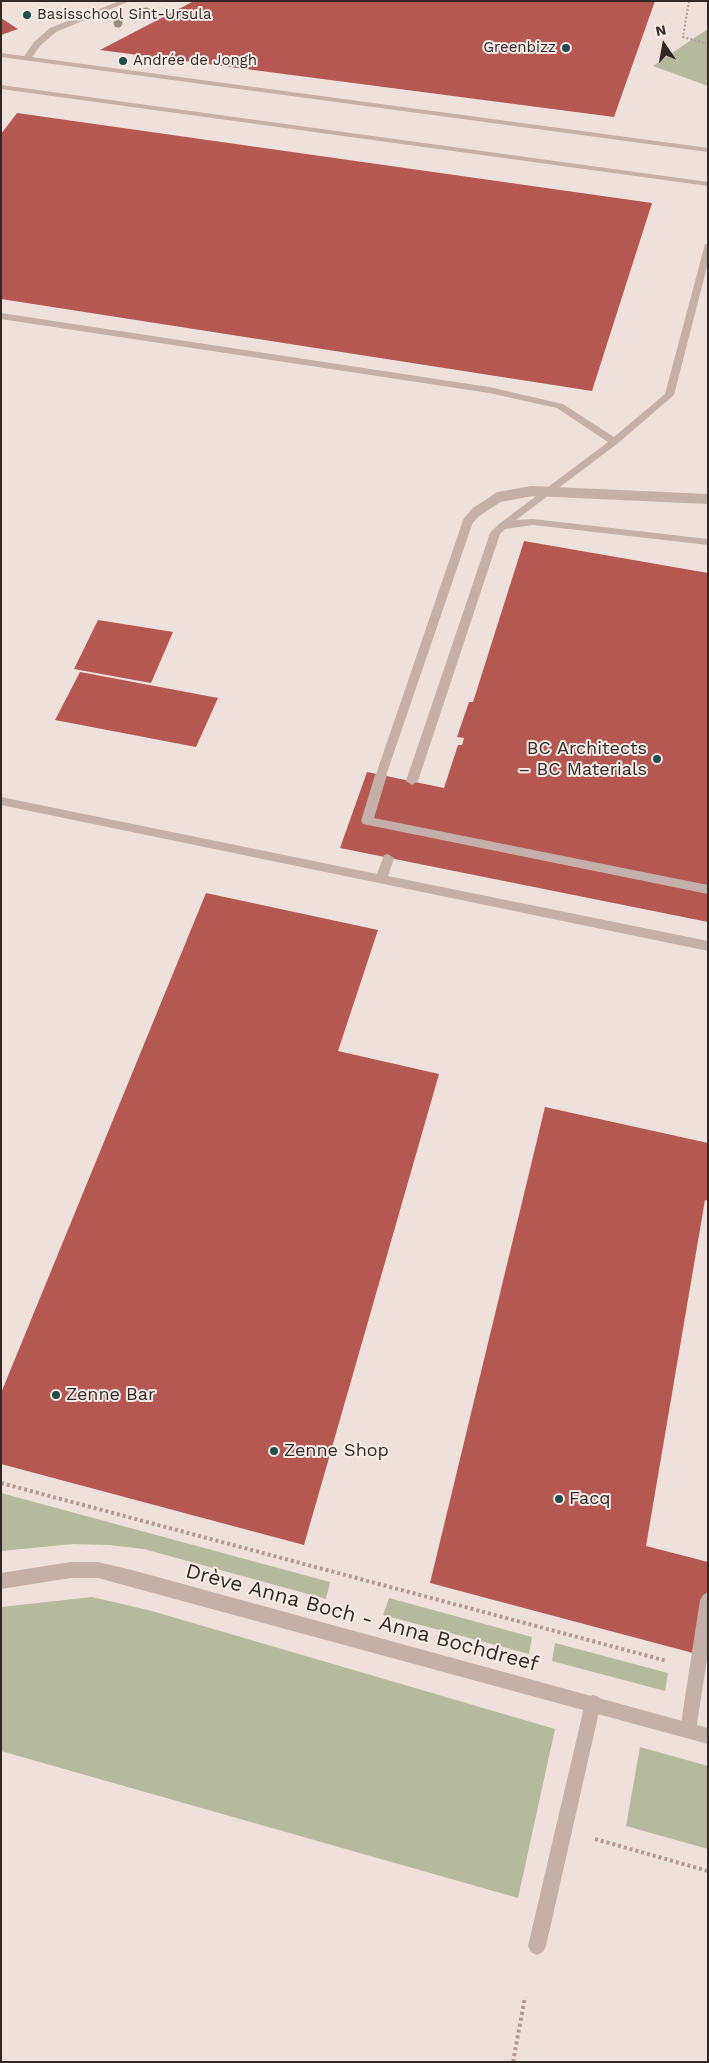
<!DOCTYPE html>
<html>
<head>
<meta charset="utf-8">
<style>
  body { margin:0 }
  #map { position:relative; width:709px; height:2063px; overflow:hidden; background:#eee1db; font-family:"Work Sans",sans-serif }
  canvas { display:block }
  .frame { position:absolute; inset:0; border:2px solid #322927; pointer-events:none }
  .north { position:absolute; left:639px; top:20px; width:50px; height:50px; -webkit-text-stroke:4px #f6ece6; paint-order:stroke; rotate:348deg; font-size:14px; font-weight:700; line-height:20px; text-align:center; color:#322927 }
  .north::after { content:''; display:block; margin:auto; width:18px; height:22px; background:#322927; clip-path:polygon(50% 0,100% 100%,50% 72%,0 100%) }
</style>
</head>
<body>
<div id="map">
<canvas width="709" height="2063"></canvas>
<div class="frame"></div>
<div class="north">N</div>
</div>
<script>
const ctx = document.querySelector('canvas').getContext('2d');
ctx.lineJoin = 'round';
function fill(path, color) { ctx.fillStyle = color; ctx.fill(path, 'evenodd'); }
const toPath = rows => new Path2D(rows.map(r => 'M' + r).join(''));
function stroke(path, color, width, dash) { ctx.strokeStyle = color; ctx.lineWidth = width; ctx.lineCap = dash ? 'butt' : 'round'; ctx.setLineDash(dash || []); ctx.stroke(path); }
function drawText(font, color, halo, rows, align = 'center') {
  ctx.font = font + ' "Work Sans",sans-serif'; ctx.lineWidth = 4; ctx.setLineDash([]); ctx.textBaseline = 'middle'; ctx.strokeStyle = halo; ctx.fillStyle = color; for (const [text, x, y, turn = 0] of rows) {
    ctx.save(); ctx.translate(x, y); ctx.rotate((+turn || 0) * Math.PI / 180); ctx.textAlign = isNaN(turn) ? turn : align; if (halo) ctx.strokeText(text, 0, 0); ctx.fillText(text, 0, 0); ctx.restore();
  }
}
fill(toPath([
  [708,29,708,86,653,66,691,40],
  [1,1493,330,1582,326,1599,144,1549,109,1545,73,1544,1,1551],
  [92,1597,152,1611,555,1729,518,1898,1,1751,1,1607],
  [389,1598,532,1637,529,1654,383,1615],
  [555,1643,668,1673,665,1691,552,1661],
  [640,1747,708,1766,708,1849,626,1826]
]), '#b6ba9d');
fill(toPath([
  [194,1,655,1,614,117,100,50],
  [1,18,18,29,1,35],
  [17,113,652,203,592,391,1,299,1,134],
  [524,541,708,573,708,922,340,848,367,772,444,788,458,745,462,745,464,738,457,737,469,702,473,702],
  [98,620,173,632,151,683,74,669],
  [80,672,218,698,196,747,55,720],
  [206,893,378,930,338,1051,439,1074,304,1545,1,1464,1,1393],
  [545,1107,708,1143,708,1201,705,1200,646,1546,708,1562,708,1657,430,1583]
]), '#b55851');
stroke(toPath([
  [689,1,683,37,708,44]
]), '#af9a93', 2, [2, 2]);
stroke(toPath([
  [1,1483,667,1661],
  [595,1839,708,1871],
  [513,2062,525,1997]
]), '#af9a93', 4, [3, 3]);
fill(toPath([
  [1,85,708,182,708,186,1,89,1,85],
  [705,244,708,244,708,263,674,395,617,444,516,520,533,519,708,539,708,545,533,525,505,529,500,534,418,781,412,785,406,781,490,533,499,524,608,442,557,408,489,393,1,319,1,313,489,387,563,404,614,437,665,394,705,244],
  [381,771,387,775,374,818,708,885,708,894,363,824,361,821,375,775,381,771],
  [1,797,377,874,384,855,388,854,394,858,388,876,708,941,708,951,1,805,1,797],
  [708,1592,708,1653,696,1730,694,1736,688,1738,682,1736,680,1730,700,1600,703,1595,708,1592],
  [593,1695,599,1697,601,1703,546,1946,543,1952,537,1955,531,1952,528,1946,585,1703,587,1697,593,1695]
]), '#c4b0a8');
fill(toPath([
  [120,1,130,1,56,32,40,46,30,60,23,58,34,42,50,28,120,1],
  [71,1562,98,1562,132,1570,708,1728,708,1744,98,1578,71,1578,1,1589,1,1573,71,1562]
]), '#c4b0a8');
fill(toPath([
  [1,53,708,148,708,152,1,57,1,53]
]), '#c4b0a8');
stroke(toPath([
  [381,775,468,521,476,512,499,497,532,491,708,499]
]), '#c4b0a8', 10);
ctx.fillStyle = '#92907c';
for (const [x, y] of [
  [146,12],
  [118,23]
]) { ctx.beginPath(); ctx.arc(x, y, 4.5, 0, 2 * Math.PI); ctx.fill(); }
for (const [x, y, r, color] of [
  [27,15,5,"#224e49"],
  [566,48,5,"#224e49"],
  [123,61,5,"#224e49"],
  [657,759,5,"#224e49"],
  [56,1395,5,"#224e49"],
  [274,1451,5,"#224e49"],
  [559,1499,5,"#224e49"]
]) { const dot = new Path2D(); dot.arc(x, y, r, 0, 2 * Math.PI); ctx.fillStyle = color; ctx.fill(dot); stroke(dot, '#f6ece6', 2); }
drawText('15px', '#322927', '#f6ece6', [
  ["Basisschool Sint-Ursula",37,15],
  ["Greenbizz",556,48,"right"],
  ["Andrée de Jongh",133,61]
], 'left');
drawText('18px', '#322927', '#f6ece6', [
  ["BC Architects",647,749,"right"],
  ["– BC Materials",647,770,"right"],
  ["Zenne Bar",66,1395],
  ["Zenne Shop",284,1451],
  ["Facq",569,1499]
], 'left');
drawText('21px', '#322927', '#f6ece6', [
  ["Drève Anna Boch - Anna Bochdreef",362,1618,15]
]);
</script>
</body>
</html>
